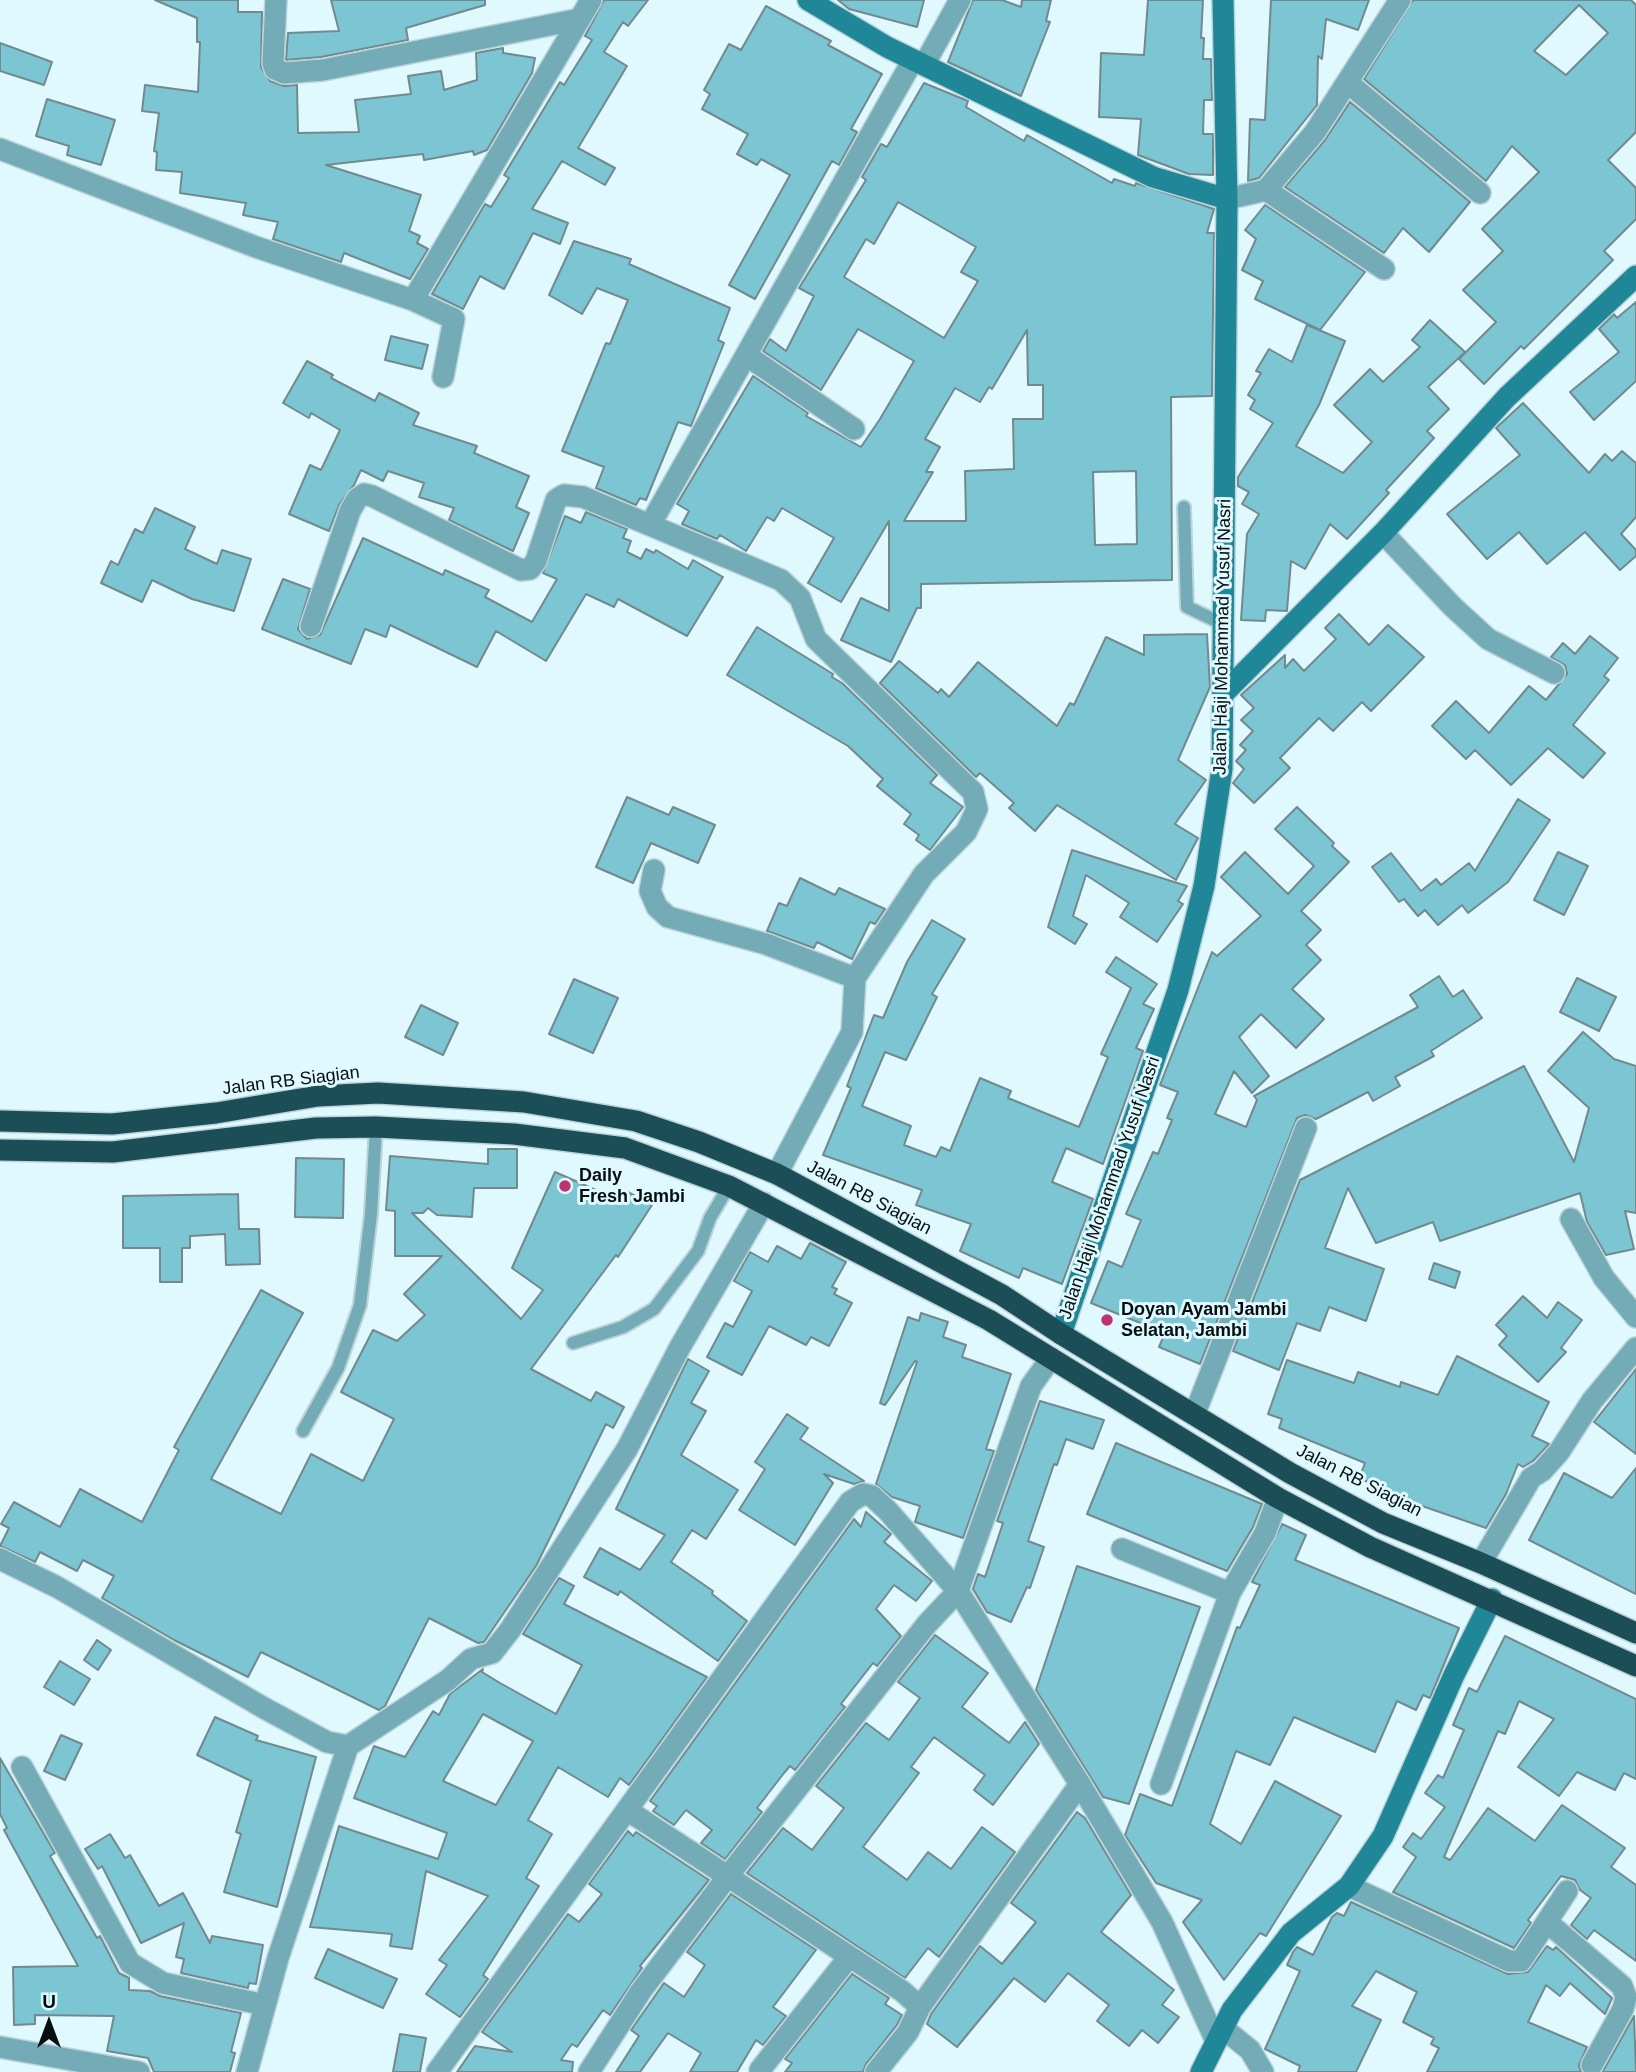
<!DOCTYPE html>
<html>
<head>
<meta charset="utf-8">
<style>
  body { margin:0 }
  #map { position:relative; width:1636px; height:2072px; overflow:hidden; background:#dff9fe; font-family:Helvetica,sans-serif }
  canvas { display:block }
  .north { position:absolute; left:14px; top:1988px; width:70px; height:70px; -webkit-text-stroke:5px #dff9fe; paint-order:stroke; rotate:0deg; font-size:19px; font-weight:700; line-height:28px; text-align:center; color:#060e10 }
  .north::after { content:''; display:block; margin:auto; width:24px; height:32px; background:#060e10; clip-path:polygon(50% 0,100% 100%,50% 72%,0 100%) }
</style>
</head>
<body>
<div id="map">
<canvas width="1636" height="2072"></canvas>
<div class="north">U</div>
</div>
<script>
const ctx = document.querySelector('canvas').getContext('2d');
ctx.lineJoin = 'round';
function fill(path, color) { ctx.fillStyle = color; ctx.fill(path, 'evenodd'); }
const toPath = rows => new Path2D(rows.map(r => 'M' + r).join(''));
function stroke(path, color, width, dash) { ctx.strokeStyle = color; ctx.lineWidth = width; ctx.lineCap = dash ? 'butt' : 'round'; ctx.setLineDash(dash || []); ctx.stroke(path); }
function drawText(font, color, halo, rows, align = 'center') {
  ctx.font = font + ' Helvetica,sans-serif'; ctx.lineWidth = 6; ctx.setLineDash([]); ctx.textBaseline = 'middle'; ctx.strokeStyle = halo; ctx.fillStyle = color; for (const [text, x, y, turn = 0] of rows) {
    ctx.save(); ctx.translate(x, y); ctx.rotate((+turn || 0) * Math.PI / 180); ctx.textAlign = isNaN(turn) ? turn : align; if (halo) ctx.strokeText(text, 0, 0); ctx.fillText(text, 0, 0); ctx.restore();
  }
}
const building = toPath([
  [155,0,238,0,238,12,262,12,261,67,270,81,284,86,297,85,298,133,359,132,355,100,411,94,408,76,441,71,444,90,477,80,476,53,503,48,503,53,535,58,532,73,487,150,474,155,473,151,424,160,423,154,326,165,421,195,409,231,420,236,417,243,428,249,410,279,344,253,341,262,273,239,278,222,243,215,246,203,180,193,182,172,156,170,157,152,154,151,159,113,142,111,145,85,198,92,200,42,197,42,197,18,155,0],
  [331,0,485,0,485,5,406,28,408,40,321,57,286,60,288,33,339,31,331,0],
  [604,0,648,0,628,26,623,22,604,52,627,66,578,148,615,168,605,185,562,161,532,209,568,223,560,244,533,233,504,289,480,276,463,309,432,294,485,204,491,207,509,178,504,175,560,82,564,85,592,40,585,36,604,0],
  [838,0,924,0,917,27,849,9,838,0],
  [973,0,1002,0,1021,7,1022,0,1051,0,1046,21,1050,22,1021,96,948,62,973,0],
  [1148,0,1203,0,1201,38,1204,38,1203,59,1211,59,1212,100,1204,100,1203,134,1213,134,1213,175,1189,174,1138,155,1141,119,1099,117,1101,53,1144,55,1148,0],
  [1271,0,1369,0,1358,30,1326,19,1322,59,1318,56,1317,105,1259,178,1248,181,1250,119,1265,120,1271,0],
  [1413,0,1631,0,1636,5,1636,132,1608,160,1636,188,1636,219,1604,251,1613,260,1524,349,1521,346,1484,384,1459,359,1496,322,1463,290,1503,251,1482,229,1539,172,1512,146,1486,181,1364,79,1413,0],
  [1579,5,1608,33,1566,75,1534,51,1579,5],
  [766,6,831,41,828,45,882,74,851,129,857,132,839,165,832,161,755,299,729,285,790,175,761,159,757,165,737,154,748,134,702,109,710,94,704,90,729,44,741,50,766,6],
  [0,43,52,62,44,85,0,71,0,43],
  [924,83,968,101,966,107,1024,141,1027,135,1112,183,1114,179,1135,186,1136,183,1214,209,1207,233,1214,233,1212,396,1171,397,1172,580,921,584,921,608,917,608,891,662,841,640,861,598,889,611,889,521,841,602,808,583,834,538,782,508,774,521,767,517,746,551,720,535,717,539,682,524,689,511,677,504,753,376,808,413,806,416,861,447,880,419,914,361,858,329,821,390,763,351,770,339,786,351,814,296,799,288,866,180,862,177,881,144,887,147,924,83],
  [898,202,976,247,961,272,978,281,944,338,844,277,866,239,874,244,898,202],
  [1027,330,1028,385,1043,385,1043,419,1013,419,1014,469,965,471,966,521,904,521,933,472,926,472,940,447,925,439,955,388,980,402,989,387,992,389,1027,330],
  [1136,471,1137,544,1095,545,1093,472,1136,471],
  [47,99,115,120,101,165,67,155,69,146,36,136,47,99],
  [1350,102,1470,202,1429,252,1403,228,1384,253,1285,187,1325,140,1350,102],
  [1265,205,1365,272,1320,330,1255,299,1263,281,1242,270,1256,239,1245,230,1265,205],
  [574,241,631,259,629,264,730,308,718,340,724,343,691,426,678,422,646,500,640,498,636,505,596,488,604,467,562,451,606,343,610,344,628,300,597,288,582,314,549,295,574,241],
  [1636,302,1636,381,1594,420,1570,392,1619,352,1599,329,1614,314,1617,318,1636,302],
  [1430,320,1465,352,1428,387,1449,409,1427,431,1434,438,1386,490,1389,493,1347,539,1330,524,1305,569,1291,561,1287,611,1266,610,1265,621,1241,620,1247,534,1259,514,1242,504,1249,492,1238,486,1238,477,1273,423,1250,409,1255,400,1248,395,1261,373,1256,371,1269,349,1292,362,1307,325,1345,341,1319,405,1296,446,1343,473,1372,442,1334,405,1370,369,1383,382,1420,347,1412,340,1430,320],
  [391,336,428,345,422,369,385,360,391,336],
  [307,361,333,375,331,378,375,401,379,393,419,413,413,425,477,446,474,453,529,476,516,507,529,513,513,551,449,520,454,508,419,497,424,483,388,471,383,481,361,470,354,485,339,505,329,531,289,514,310,465,321,470,340,430,311,413,309,418,283,403,307,361],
  [1523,403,1589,473,1605,454,1612,461,1622,451,1636,463,1636,517,1621,534,1636,550,1636,556,1620,570,1585,532,1547,564,1519,532,1487,559,1447,514,1520,455,1496,428,1523,403],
  [155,508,195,527,185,549,217,564,222,550,251,559,234,611,192,599,152,580,142,602,101,583,111,561,118,565,135,529,143,533,155,508],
  [586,512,627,529,623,538,631,541,627,552,641,559,646,549,654,553,656,550,688,569,693,560,723,577,687,636,618,599,614,607,586,594,546,661,496,631,477,667,390,625,386,637,365,629,351,664,262,629,283,579,310,589,298,629,307,639,320,635,363,538,443,575,445,570,489,590,485,597,532,622,557,579,543,573,565,516,581,523,586,512],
  [1339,614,1369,645,1388,625,1424,657,1371,711,1362,702,1333,731,1319,718,1280,758,1290,768,1254,803,1233,783,1244,769,1236,761,1246,750,1240,745,1253,731,1241,720,1254,708,1241,695,1285,655,1285,668,1293,659,1304,671,1336,639,1325,628,1339,614],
  [757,627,833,674,832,677,842,683,937,775,930,783,963,807,930,850,916,840,919,835,904,824,911,814,877,786,883,779,848,746,727,675,757,627],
  [1207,634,1210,687,1178,760,1206,780,1175,824,1198,838,1176,880,1057,805,1035,831,1009,808,1014,803,980,773,976,777,880,683,899,661,938,693,941,689,949,697,978,662,1057,726,1070,703,1074,705,1106,637,1144,655,1144,635,1207,634],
  [1590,636,1618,658,1604,676,1609,680,1573,725,1605,753,1583,778,1548,748,1511,785,1475,750,1466,759,1432,726,1456,701,1489,733,1529,686,1546,700,1567,674,1565,665,1551,657,1563,643,1575,654,1590,636],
  [627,797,669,815,673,807,715,825,698,863,651,843,633,883,596,867,627,797],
  [1518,799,1550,820,1508,882,1468,913,1462,905,1438,925,1425,910,1418,916,1404,899,1399,902,1372,867,1391,853,1421,891,1436,879,1441,885,1469,863,1475,871,1518,799],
  [1297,807,1334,843,1332,846,1349,862,1301,911,1321,930,1306,945,1321,960,1292,989,1324,1019,1296,1048,1261,1014,1239,1037,1269,1076,1252,1093,1234,1071,1215,1114,1246,1127,1257,1100,1254,1096,1418,1007,1410,995,1439,976,1453,997,1463,990,1482,1018,1431,1051,1434,1056,1395,1077,1400,1086,1373,1101,1368,1092,1316,1119,1305,1115,1297,1118,1200,1364,1159,1347,1165,1333,1091,1303,1108,1261,1122,1267,1141,1220,1126,1214,1153,1152,1158,1154,1172,1120,1167,1118,1178,1092,1160,1085,1212,952,1217,956,1261,916,1221,877,1245,852,1288,894,1314,866,1275,829,1297,807],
  [1072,850,1187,886,1178,901,1183,904,1157,942,1120,917,1129,903,1086,875,1073,916,1087,924,1075,944,1048,927,1072,850],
  [1558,852,1588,866,1564,915,1534,900,1558,852],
  [800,878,835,895,839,888,885,909,875,924,870,922,852,959,817,942,814,948,767,931,779,903,787,906,800,878],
  [932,920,965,939,932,994,937,997,906,1060,885,1052,862,1106,911,1126,904,1145,936,1157,941,1147,950,1151,980,1078,1011,1091,1008,1098,1079,1127,1108,1057,1101,1054,1131,988,1106,972,1116,957,1157,984,1143,1004,1154,1009,1136,1048,1143,1051,1103,1164,1066,1148,1052,1182,1093,1199,1062,1284,1023,1268,1019,1278,960,1251,971,1224,916,1205,922,1190,823,1155,851,1088,847,1086,874,1015,883,1018,907,962,932,920],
  [1577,978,1616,997,1599,1031,1560,1012,1577,978],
  [574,979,618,998,593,1053,549,1034,574,979],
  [421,1005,458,1023,443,1055,405,1037,421,1005],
  [1583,1032,1614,1059,1636,1066,1636,1213,1625,1211,1634,1249,1606,1255,1587,1222,1580,1193,1440,1241,1433,1222,1376,1243,1348,1188,1325,1248,1384,1269,1366,1321,1329,1307,1320,1331,1297,1323,1279,1370,1233,1351,1300,1180,1524,1066,1574,1162,1589,1108,1548,1071,1583,1032],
  [488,1149,517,1149,517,1188,474,1188,472,1217,437,1215,428,1208,423,1213,412,1213,521,1319,543,1290,512,1268,555,1172,621,1201,626,1191,652,1205,618,1257,616,1255,531,1369,591,1401,596,1392,624,1407,613,1428,606,1424,536,1566,484,1642,478,1643,429,1618,385,1706,379,1710,261,1652,248,1677,174,1640,102,1598,114,1576,83,1560,77,1571,40,1552,35,1562,0,1546,9,1528,1,1524,14,1502,60,1527,80,1489,142,1522,179,1450,174,1447,261,1290,303,1313,211,1479,281,1514,311,1454,363,1481,394,1419,341,1392,373,1330,397,1341,425,1315,404,1294,442,1256,395,1256,395,1211,386,1210,390,1156,488,1164,488,1149],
  [296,1158,344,1159,343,1218,295,1217,296,1158],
  [238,1194,239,1229,259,1229,260,1264,226,1265,225,1234,190,1236,190,1248,182,1248,182,1282,160,1282,160,1248,123,1248,123,1196,238,1194],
  [810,1243,846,1262,832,1287,837,1289,834,1294,852,1303,829,1346,811,1337,806,1345,769,1326,742,1375,707,1357,725,1323,733,1327,752,1291,734,1281,750,1252,768,1262,777,1246,801,1259,810,1243],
  [1434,1263,1460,1272,1455,1288,1429,1279,1434,1263],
  [1523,1296,1547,1318,1558,1302,1582,1320,1561,1348,1566,1352,1538,1382,1499,1345,1507,1336,1496,1325,1523,1296],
  [921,1313,948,1322,943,1337,966,1345,962,1357,1011,1374,986,1449,994,1451,963,1538,915,1522,920,1506,892,1497,876,1484,917,1362,915,1361,885,1405,880,1403,908,1317,919,1321,921,1313],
  [1457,1356,1549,1402,1532,1436,1549,1444,1533,1461,1523,1467,1518,1464,1506,1494,1486,1528,1425,1507,1359,1478,1365,1463,1279,1428,1282,1419,1268,1414,1287,1360,1354,1383,1358,1372,1400,1387,1401,1382,1438,1395,1457,1356],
  [688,1359,709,1371,691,1403,706,1411,681,1455,738,1490,706,1539,692,1530,671,1562,713,1591,712,1594,747,1621,718,1661,620,1591,618,1595,584,1577,600,1548,640,1570,665,1535,616,1509,688,1359],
  [1636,1369,1636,1454,1594,1422,1636,1369],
  [1040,1401,1104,1420,1093,1449,1066,1439,1057,1465,1054,1464,1028,1541,1044,1547,1030,1588,1027,1587,1011,1622,987,1612,973,1589,978,1574,985,1577,1003,1523,997,1521,1040,1401],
  [787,1414,808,1428,800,1439,864,1481,854,1484,824,1474,833,1483,795,1545,739,1510,765,1469,755,1462,787,1414],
  [1116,1443,1262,1504,1253,1527,1227,1571,1087,1514,1116,1443],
  [1636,1468,1636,1594,1529,1540,1564,1473,1612,1498,1636,1468],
  [866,1512,891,1534,884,1542,932,1581,916,1601,894,1585,876,1609,901,1636,877,1666,873,1663,841,1704,845,1707,795,1770,790,1766,784,1773,757,1808,762,1812,725,1859,701,1843,712,1830,686,1810,674,1825,653,1811,657,1806,650,1801,854,1519,861,1527,866,1512],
  [1282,1524,1306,1535,1295,1560,1459,1628,1430,1698,1423,1695,1416,1710,1397,1701,1375,1752,1294,1717,1270,1765,1236,1751,1210,1824,1241,1844,1275,1781,1341,1816,1266,1936,1260,1933,1224,1980,1183,1922,1202,1900,1156,1883,1125,1835,1140,1794,1172,1806,1237,1627,1240,1628,1260,1585,1252,1582,1282,1524],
  [1077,1566,1200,1607,1129,1804,1103,1797,1036,1690,1077,1566],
  [559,1578,574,1586,564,1604,707,1677,629,1785,620,1778,608,1797,558,1767,528,1820,552,1834,526,1878,539,1886,483,1975,488,1979,460,2017,426,1994,447,1965,439,1960,488,1896,426,1871,412,1949,390,1946,392,1934,310,1927,339,1826,438,1859,447,1833,354,1798,374,1746,405,1757,433,1711,439,1715,450,1694,483,1669,482,1672,500,1683,556,1714,582,1665,523,1634,559,1578],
  [483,1714,533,1741,496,1805,443,1781,483,1714],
  [935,1635,988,1673,962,1707,1009,1743,1025,1722,1039,1744,993,1805,974,1790,985,1775,934,1737,911,1767,919,1773,863,1847,907,1880,928,1852,951,1869,982,1827,1015,1852,939,1957,928,1948,905,1978,747,1873,783,1828,812,1850,844,1808,816,1786,866,1723,889,1740,920,1698,898,1682,935,1635],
  [1505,1636,1636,1699,1636,1779,1624,1773,1615,1790,1577,1772,1559,1796,1518,1767,1554,1719,1519,1701,1505,1734,1498,1731,1444,1857,1450,1860,1488,1808,1535,1841,1562,1805,1625,1848,1611,1867,1636,1885,1636,1961,1594,1930,1587,1939,1571,1925,1591,1898,1580,1890,1575,1880,1561,1876,1528,1920,1531,1923,1514,1948,1393,1892,1416,1857,1403,1847,1413,1833,1421,1839,1445,1807,1425,1793,1438,1775,1443,1778,1464,1730,1453,1725,1469,1688,1477,1692,1505,1636],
  [97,1640,111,1650,98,1670,84,1660,97,1640],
  [60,1661,90,1679,74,1705,44,1687,60,1661],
  [215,1717,258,1736,256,1740,316,1757,277,1907,224,1892,241,1834,236,1832,251,1781,197,1755,215,1717],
  [61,1735,82,1744,65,1780,44,1771,61,1735],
  [0,1758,55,1853,50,1856,81,1910,97,1938,100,1936,119,1973,129,1978,129,1990,150,1991,160,1996,241,2013,231,2052,235,2053,230,2072,154,2072,148,2058,107,2051,114,2016,35,2015,35,2024,14,2025,13,1967,78,1966,4,1830,7,1828,0,1814,0,1758],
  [1077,1812,1085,1818,1131,1895,1101,1932,1174,1990,1162,2005,1179,2017,1158,2043,1142,2030,1129,2046,1097,2021,1109,2005,1068,1973,1045,2002,1014,1978,957,2047,927,2024,931,2014,980,1946,1002,1964,1036,1922,1011,1903,1077,1812],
  [628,1831,633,1836,636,1832,709,1880,640,1966,642,1968,610,2015,603,2010,577,2047,572,2044,561,2060,573,2062,572,2072,457,2072,475,2046,512,2052,482,2032,568,1914,579,1922,602,1894,589,1884,628,1831],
  [110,1834,125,1858,130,1855,159,1906,183,1893,210,1943,212,1936,263,1945,256,1984,249,1983,248,1988,181,1973,184,1959,176,1957,184,1923,141,1943,102,1866,98,1869,85,1849,110,1834],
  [731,1894,816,1950,773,2007,786,2016,763,2045,756,2040,737,2072,690,2072,701,2053,668,2033,640,2072,616,2072,639,2036,631,2030,664,1983,684,1997,705,1965,687,1952,731,1894],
  [1351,1902,1508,1974,1528,1972,1547,1946,1553,1950,1556,1947,1612,1998,1605,2014,1570,1983,1560,1996,1546,1985,1528,2022,1587,2047,1579,2065,1581,2072,1427,2072,1439,2048,1431,2044,1434,2038,1403,2022,1417,1992,1376,1971,1352,2006,1381,2020,1356,2072,1298,2072,1300,2066,1265,2049,1300,1971,1287,1965,1293,1952,1297,1947,1313,1955,1332,1917,1337,1913,1344,1916,1351,1902],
  [328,1949,397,1979,383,2008,315,1978,328,1949],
  [852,1974,889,1998,885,2004,902,2015,897,2025,866,2064,863,2072,785,2072,792,2063,785,2059,852,1974],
  [1634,2016,1636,2072,1603,2072,1603,2071,1634,2016],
  [400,2034,426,2038,420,2072,393,2072,400,2034]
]);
fill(building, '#7cc5d3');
stroke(building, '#728a8e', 2);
const lane = toPath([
  [1184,507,1187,607,1225,625],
  [573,1343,623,1327,654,1309,698,1251,710,1218,729,1186],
  [303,1431,338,1368,360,1305,371,1214,376,1127]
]);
const street = toPath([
  [276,0,273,63,275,69,284,73,323,70,580,19],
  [924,65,960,0],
  [1347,82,1480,193],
  [0,149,256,247,413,300,454,319,443,377],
  [1266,190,1384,269],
  [1227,199,1266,190,1315,132,1400,0],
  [413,300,591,0],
  [746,355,854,429],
  [650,525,913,60],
  [1383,533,1453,607,1488,639,1554,673],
  [311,626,350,511,357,499,364,494,372,496,521,570,530,569,536,561,556,500,564,495,583,497,781,580,800,598,816,639,973,792,977,809,966,832,924,874,855,978,852,1032,777,1174],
  [654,870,650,891,657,907,668,917,766,944,855,978],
  [1571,1219,1604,1278,1636,1317],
  [1195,1413,1306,1128],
  [1122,1549,1230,1593],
  [0,1559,57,1587,264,1708,327,1742,348,1746],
  [1481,1563,1531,1478,1542,1471,1559,1452,1592,1401,1636,1348],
  [22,1767,130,1963,163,1983,265,2005],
  [1161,1784,1230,1593,1265,1533,1278,1498],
  [627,1810,902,1991,920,2007,908,2032,876,2072],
  [1349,1886,1509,1961,1521,1961,1567,1891],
  [1547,1922,1622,1986,1626,1997,1623,2009,1592,2065],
  [920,2007,1080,1784],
  [1224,2029,1250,2050,1263,2072],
  [0,2047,139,2072],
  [760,2070,849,1957],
  [247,2072,278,1958,348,1746,448,1680,471,1659,492,1653,510,1630,627,1449,680,1347,764,1203],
  [437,2072,850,1502,863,1494,872,1496,888,1511,958,1591,1080,1784,1162,1922,1215,2039],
  [589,2072,641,1991,728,1876,927,1624,958,1591,1031,1386,1051,1358]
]);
const secondary = toPath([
  [808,0,887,47,1153,177,1227,199],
  [1225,692,1383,533,1507,397,1636,276],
  [1061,1334,1178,990,1204,886,1222,769,1227,199,1223,0],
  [1201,2072,1232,2010,1291,1933,1349,1886,1383,1836,1454,1675,1492,1599]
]);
const highway = toPath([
  [0,1121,112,1124,216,1113,318,1096,378,1093,524,1102,636,1121,699,1142,777,1174,1002,1295,1061,1334,1290,1473,1383,1523,1481,1563,1636,1633],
  [0,1150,113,1152,316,1128,376,1127,514,1134,625,1148,729,1186,989,1320,1278,1498,1370,1547,1636,1666]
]);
stroke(lane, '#bcd3d8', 16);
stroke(street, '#bcd3d8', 24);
stroke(secondary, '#bcd3d8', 24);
stroke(highway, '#bcd3d8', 24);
stroke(lane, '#73abb7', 12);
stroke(street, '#73abb7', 21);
stroke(secondary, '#208798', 21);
stroke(highway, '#1c4e57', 21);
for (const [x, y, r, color] of [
  [565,1186,7,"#bc3471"],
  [1107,1320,7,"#bc3471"]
]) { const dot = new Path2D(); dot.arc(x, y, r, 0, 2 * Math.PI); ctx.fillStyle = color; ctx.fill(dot); stroke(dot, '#dff9fe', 2.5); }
drawText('18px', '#060e10', '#dff9fe', [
  ["Jalan Haji Mohammad Yusuf Nasri",1223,637,-89],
  ["Jalan RB Siagian",291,1081,-7],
  ["Jalan Haji Mohammad Yusuf Nasri",1110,1188,-71],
  ["Jalan RB Siagian",869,1198,28],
  ["Jalan RB Siagian",1359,1481,27]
]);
drawText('bold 18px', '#060e10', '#dff9fe', [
  ["Daily",579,1176],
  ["Fresh Jambi",579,1197],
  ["Doyan Ayam Jambi",1121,1310],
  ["Selatan, Jambi",1121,1331]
], 'left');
</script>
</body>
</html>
